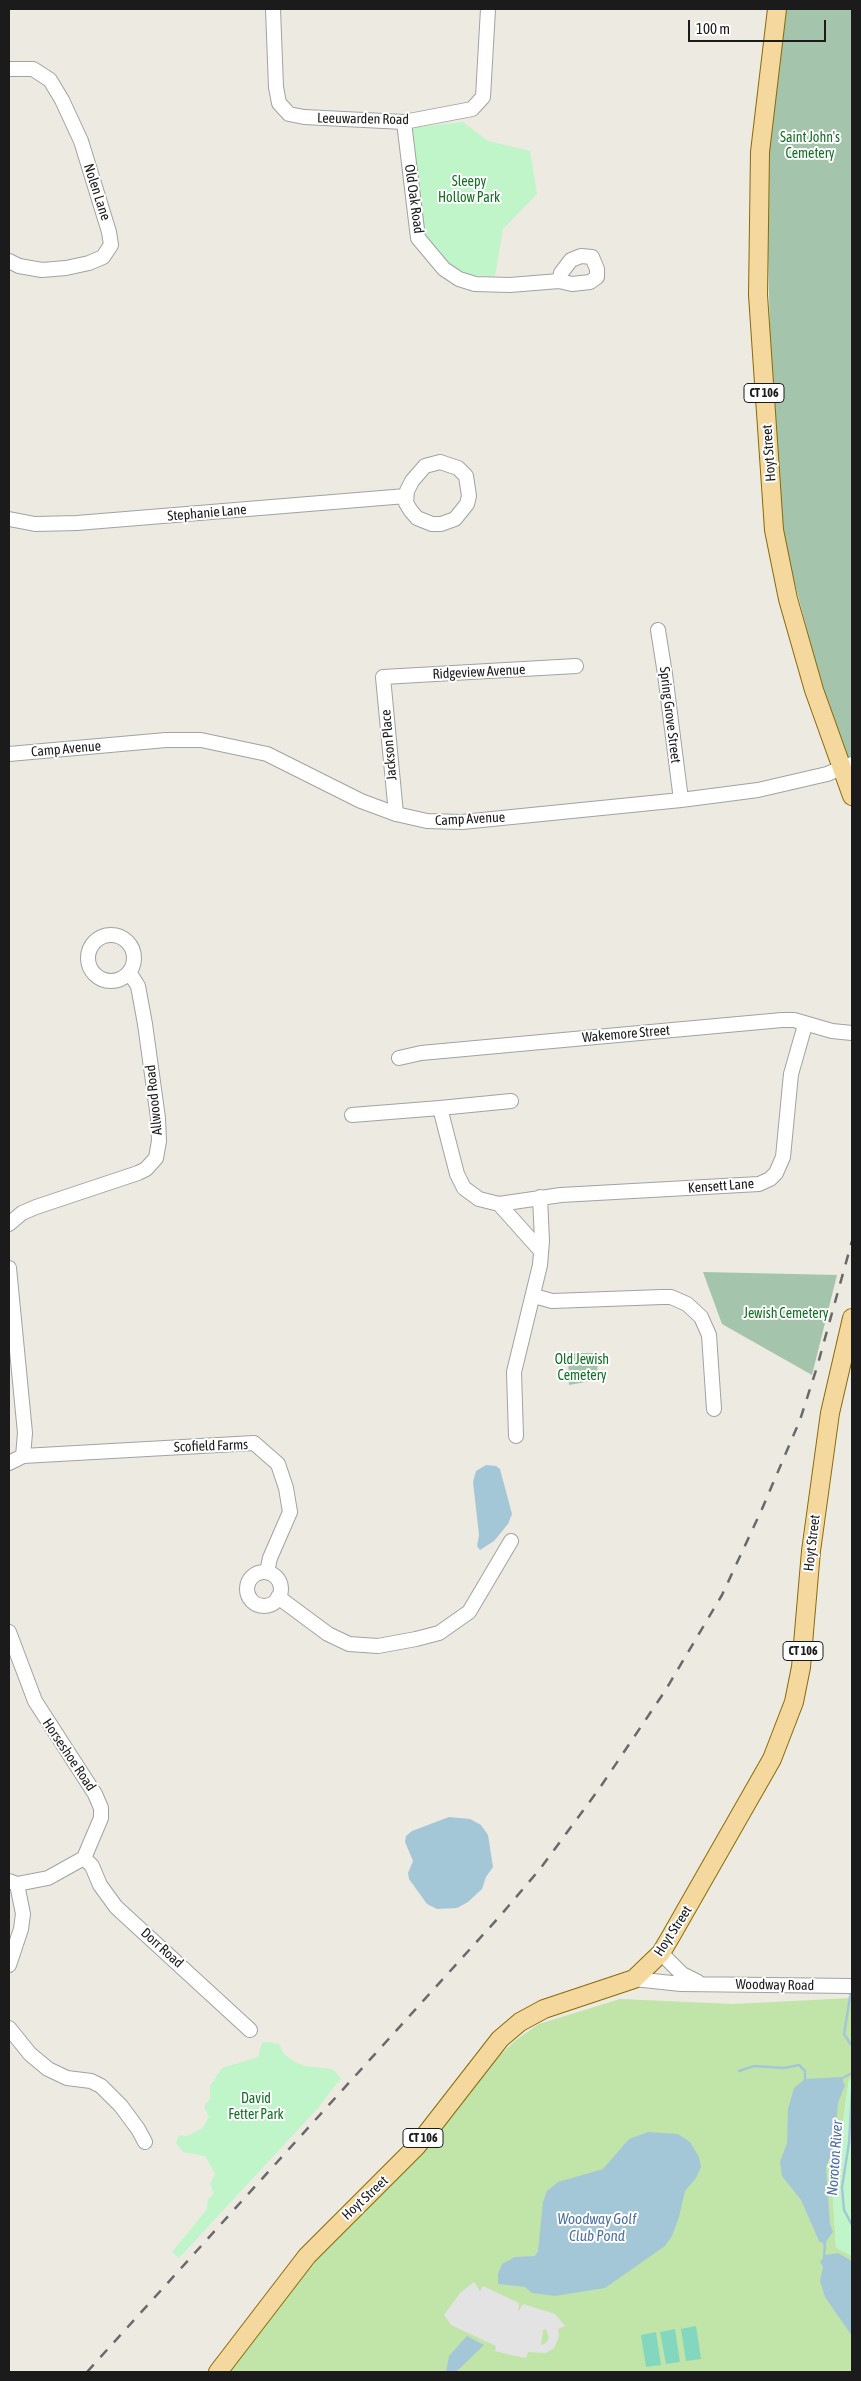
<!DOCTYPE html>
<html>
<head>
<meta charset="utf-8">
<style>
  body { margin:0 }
  #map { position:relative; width:861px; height:2381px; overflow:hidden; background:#eceae1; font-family:"Asap Condensed",sans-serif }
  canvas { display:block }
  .frame { position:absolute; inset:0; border:10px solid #1b1b1b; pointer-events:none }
  .scale { position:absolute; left:688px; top:20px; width:138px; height:22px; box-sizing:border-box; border:2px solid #1b1b1b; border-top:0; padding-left:6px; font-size:15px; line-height:18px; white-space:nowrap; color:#1b1b1b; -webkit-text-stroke:4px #fff; paint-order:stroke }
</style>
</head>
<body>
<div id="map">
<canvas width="861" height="2381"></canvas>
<div class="frame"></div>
<div class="scale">100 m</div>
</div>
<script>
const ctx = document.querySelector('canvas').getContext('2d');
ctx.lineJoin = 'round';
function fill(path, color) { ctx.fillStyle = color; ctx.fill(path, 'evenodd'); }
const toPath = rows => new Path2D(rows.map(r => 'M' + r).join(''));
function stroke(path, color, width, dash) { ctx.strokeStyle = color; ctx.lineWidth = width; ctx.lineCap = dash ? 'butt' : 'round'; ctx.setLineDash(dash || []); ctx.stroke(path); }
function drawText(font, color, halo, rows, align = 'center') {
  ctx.font = font + ' "Asap Condensed",sans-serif'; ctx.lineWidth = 4; ctx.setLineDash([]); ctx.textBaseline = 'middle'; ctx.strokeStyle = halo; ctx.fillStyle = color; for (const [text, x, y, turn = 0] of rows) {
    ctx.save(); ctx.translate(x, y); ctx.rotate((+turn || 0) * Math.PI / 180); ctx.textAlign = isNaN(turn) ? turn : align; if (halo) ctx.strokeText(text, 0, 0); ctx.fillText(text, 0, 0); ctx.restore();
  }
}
fill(toPath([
  [852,1998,852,2079,849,2080,840,2141,833,2168,832,2181,836,2247,852,2256,852,2372,227,2372,323,2249,488,2066,516,2040,539,2024,620,1999,733,2004]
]), '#c1e4a9');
fill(toPath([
  [782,9,852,9,852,758,845,760,825,698,780,527,770,339,766,165],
  [703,1272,837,1275,812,1375,722,1324],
  [568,1353,598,1353,597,1380,569,1385]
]), '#a4c4ac');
fill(toPath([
  [463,122,488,141,530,151,537,194,503,229,495,276,465,275,445,261,427,241,422,229,409,128],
  [270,2042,279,2044,284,2054,295,2062,305,2066,332,2069,341,2078,318,2108,179,2258,172,2252,207,2209,208,2199,214,2194,210,2184,215,2174,205,2156,183,2152,176,2143,179,2135,187,2136,202,2129,209,2117,204,2106,210,2099,210,2086,222,2068,258,2057,262,2043],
  [852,2079,852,2256,836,2248,832,2181,833,2168,840,2141,849,2080]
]), '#c0f5c9');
fill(toPath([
  [696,2326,701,2359,686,2361,681,2329],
  [675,2329,680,2362,666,2364,660,2332],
  [656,2332,661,2365,646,2367,641,2335]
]), '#83d7bf');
fill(toPath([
  [474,2282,480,2291,483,2286,519,2303,518,2312,523,2304,555,2314,565,2326,558,2329,559,2337,554,2348,546,2353,528,2352,526,2358,511,2355,495,2351,496,2346,451,2325,444,2315,460,2293],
  [546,2329,549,2338,546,2343,541,2345,543,2330]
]), '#e3e3e3');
fill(toPath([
  [486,1465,496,1466,500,1469,512,1514,508,1524,494,1541,480,1550,477,1546,479,1535,473,1482,476,1471],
  [449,1817,470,1819,481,1825,488,1835,493,1867,486,1877,482,1889,468,1902,457,1908,437,1909,427,1904,409,1879,408,1873,413,1861,405,1842,406,1836,412,1831],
  [841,2077,845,2085,838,2103,834,2148,826,2167,830,2224,833,2232,824,2244,819,2241,801,2200,782,2176,780,2162,787,2143,788,2109,794,2088,805,2079],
  [648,2132,678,2134,690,2142,699,2157,701,2167,696,2178,685,2191,679,2217,672,2236,665,2246,605,2288,555,2296,532,2293,525,2287,498,2284,498,2274,502,2264,515,2257,535,2256,538,2251,543,2202,547,2191,558,2182,603,2169,629,2139],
  [838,2253,852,2261,852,2336,825,2297,820,2281,823,2267,820,2262,825,2255],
  [467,2336,484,2345,456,2372,446,2372,449,2356]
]), '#a4c7d8');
stroke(toPath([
  [851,1991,844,2034,852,2046],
  [739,2071,754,2066,784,2068,799,2065,805,2071,805,2081],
  [841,2079,852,2073],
  [852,2091,849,2143,842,2187,844,2210,852,2225],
  [824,2260,825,2241]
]), '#a4c7d8', 2.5);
const minor = toPath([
  [273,9,276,87,279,103,289,114,304,117,404,122,472,109,483,97,488,9],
  [9,69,33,69,50,80,62,100,81,141,109,232,111,245,103,257,89,263,66,268,42,270,19,266,9,261],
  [404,122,418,238,444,269,459,279,475,284,510,285,559,281],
  [581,256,592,257,597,269,597,277,590,282,572,284,559,281,561,273,571,260,581,256],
  [440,462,458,468,466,476,469,496,467,504,455,519,441,524,432,524,417,518,411,511,406,503,407,491,412,481,425,466,440,462],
  [9,519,35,524,77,523,406,496],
  [658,630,665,674,681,800],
  [9,754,166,740,201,740,267,754,361,801,396,814,427,821,462,822,681,800,758,790,827,774,852,764],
  [396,814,383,677,576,666],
  '88 958a23 23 0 1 1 46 0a23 23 0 1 1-46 0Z',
  [399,1058,421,1053,782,1020,794,1020,832,1031,852,1033],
  [511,1101,440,1108,457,1174,464,1188,479,1199,499,1204,561,1195,759,1184,770,1179,776,1173,783,1157,791,1074,805,1025],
  [352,1115,440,1108],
  [499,1204,541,1251],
  [9,1224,22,1213,36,1207,138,1173,146,1169,156,1158,159,1141,158,1118,145,1024,138,986,129,972],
  [9,1268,25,1433,23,1456],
  [534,1296,552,1301,662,1297,671,1297,687,1304,701,1317,709,1335,714,1409],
  [516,1436,514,1372,540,1265,542,1241,540,1197],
  [9,1463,23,1456,254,1443,278,1464,286,1488,290,1512,270,1558,267,1572],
  '247 1589a17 17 0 1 1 34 0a17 17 0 1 1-34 0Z',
  [278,1597,328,1634,349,1644,378,1646,416,1639,439,1633,469,1612,511,1541],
  [9,1632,35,1701,95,1794,101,1808,101,1818,84,1858,48,1878,17,1884,9,1881],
  [84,1858,92,1866,100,1885,116,1907,250,2030],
  [661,1953,682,1974,698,1982],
  [9,1965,21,1929,23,1914,17,1884],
  [634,1979,681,1984,852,1986],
  [9,2028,30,2054,48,2069,67,2078,91,2081,101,2086,121,2106,138,2129,145,2142]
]);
const major = toPath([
  [777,9,760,152,758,295,774,530,788,599,814,690,852,796],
  [218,2372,307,2256,416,2147,500,2039,520,2022,544,2009,634,1979,661,1953,671,1936,772,1759,794,1702,801,1667,811,1551,830,1413,852,1318]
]);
stroke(minor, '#a2a2a2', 16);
stroke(major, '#896b09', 20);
stroke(minor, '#fff', 14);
stroke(major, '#f5d89d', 18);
stroke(toPath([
  [87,2372,500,1916,540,1869,599,1789,665,1691,722,1595,762,1509,800,1420,817,1367,852,1241]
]), '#696969', 2.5, [10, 10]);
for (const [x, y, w] of [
  [764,393,40],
  [803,1651,40],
  [423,2138,40]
]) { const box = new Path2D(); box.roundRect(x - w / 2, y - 9.5, w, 19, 4); ctx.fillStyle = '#fff'; ctx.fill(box); stroke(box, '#1b1b1b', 1); }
drawText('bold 12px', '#1b1b1b', null, [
  ["CT 106",764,393],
  ["CT 106",803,1651],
  ["CT 106",423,2138]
]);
drawText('14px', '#1b1b1b', '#fff', [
  ["Leeuwarden Road",363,119,1],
  ["Nolen Lane",97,192,72],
  ["Old Oak Road",414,199,82],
  ["Hoyt Street",769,453,-94],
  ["Stephanie Lane",207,513,-5],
  ["Ridgeview Avenue",479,672,-3],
  ["Spring Grove Street",670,715,83],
  ["Jackson Place",389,745,-95],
  ["Camp Avenue",66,749,-5],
  ["Camp Avenue",470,819,-3],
  ["Wakemore Street",626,1034,-5],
  ["Allwood Road",154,1100,-96],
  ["Kensett Lane",721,1186,-4],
  ["Scofield Farms",211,1446,-2],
  ["Hoyt Street",812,1543,-83],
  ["Horseshoe Road",69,1755,56],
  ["Hoyt Street",673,1931,-57],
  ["Dorr Road",162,1948,42],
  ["Woodway Road",775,1985,1],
  ["Hoyt Street",365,2198,-43]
]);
drawText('14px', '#127123', '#fff', [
  ["Saint John's",810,138],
  ["Cemetery",810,154],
  ["Sleepy",469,182],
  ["Hollow Park",469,198],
  ["Jewish Cemetery",786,1314],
  ["Old Jewish",582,1360],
  ["Cemetery",582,1376],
  ["David",256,2099],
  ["Fetter Park",256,2115]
]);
drawText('italic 15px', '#4f71a4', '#fff', [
  ["Noroton River",835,2158,-86],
  ["Woodway Golf",597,2219],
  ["Club Pond",597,2236]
]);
</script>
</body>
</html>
